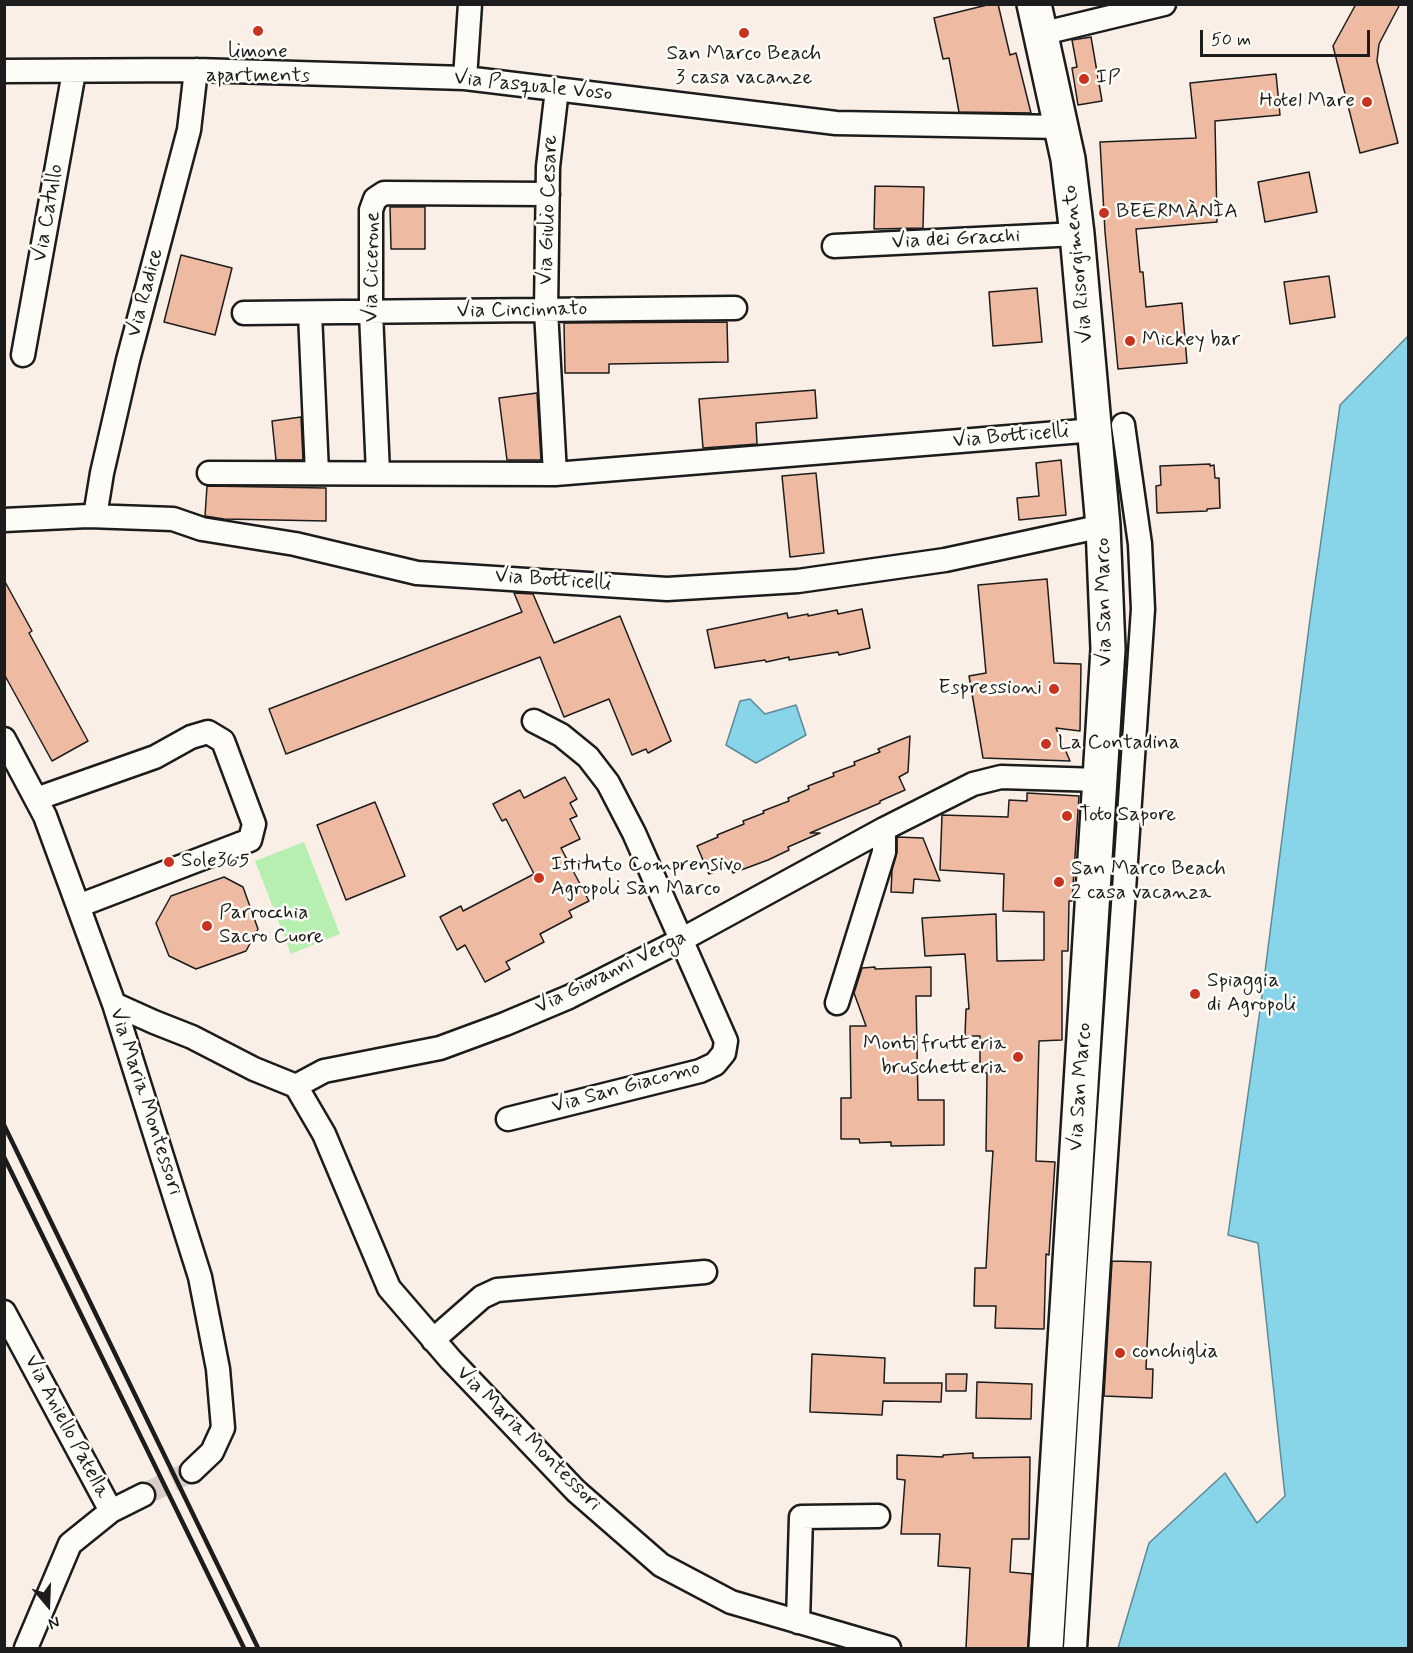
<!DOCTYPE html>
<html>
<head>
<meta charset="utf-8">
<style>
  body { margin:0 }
  #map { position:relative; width:1413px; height:1653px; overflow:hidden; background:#faefe6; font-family:Mynerve,sans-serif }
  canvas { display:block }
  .frame { position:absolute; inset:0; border:6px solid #1c1c1c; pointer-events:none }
  .north { position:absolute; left:18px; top:1575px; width:60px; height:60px; -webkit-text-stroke:4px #fdfcf7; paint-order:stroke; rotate:161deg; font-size:16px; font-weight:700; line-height:24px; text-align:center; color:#1c1c1c }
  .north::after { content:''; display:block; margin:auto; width:21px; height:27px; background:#1c1c1c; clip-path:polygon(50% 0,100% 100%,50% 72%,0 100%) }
  .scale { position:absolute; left:1200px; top:30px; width:170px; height:27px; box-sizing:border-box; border:3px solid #1c1c1c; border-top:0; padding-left:8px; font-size:18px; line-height:21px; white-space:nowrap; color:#1c1c1c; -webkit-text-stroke:4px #fdfcf7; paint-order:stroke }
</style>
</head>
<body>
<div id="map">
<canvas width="1413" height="1653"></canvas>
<div class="frame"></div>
<div class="north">N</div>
<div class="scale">50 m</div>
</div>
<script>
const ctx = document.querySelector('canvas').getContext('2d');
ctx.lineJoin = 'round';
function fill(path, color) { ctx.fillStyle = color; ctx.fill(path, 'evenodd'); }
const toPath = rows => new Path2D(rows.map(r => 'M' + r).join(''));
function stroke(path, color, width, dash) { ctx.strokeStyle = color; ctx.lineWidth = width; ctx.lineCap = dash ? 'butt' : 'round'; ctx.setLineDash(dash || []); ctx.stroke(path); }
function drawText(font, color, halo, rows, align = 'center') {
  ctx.font = font + ' Mynerve,sans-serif'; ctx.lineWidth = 5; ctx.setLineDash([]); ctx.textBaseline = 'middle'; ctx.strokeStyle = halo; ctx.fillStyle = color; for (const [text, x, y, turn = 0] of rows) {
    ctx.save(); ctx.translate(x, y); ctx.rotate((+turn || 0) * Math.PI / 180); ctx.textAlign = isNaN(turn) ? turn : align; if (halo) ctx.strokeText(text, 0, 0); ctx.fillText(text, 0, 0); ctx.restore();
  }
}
fill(toPath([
  [304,842,340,934,291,954,255,861]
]), '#b7efb1');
const water = toPath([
  [1408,336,1408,1648,1118,1648,1149,1543,1225,1473,1257,1523,1285,1496,1258,1243,1228,1235,1261,1003,1310,619,1340,405,1408,336],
  [750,699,765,714,796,705,806,735,756,763,726,745,740,701,750,699]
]);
fill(water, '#88d4e8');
stroke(water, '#5d8a96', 1.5);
const building = toPath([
  [991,4,998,4,1010,55,1016,53,1031,113,959,112,949,58,943,59,934,18,991,4],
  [1356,4,1400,4,1379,44,1377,61,1398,143,1360,153,1333,46,1356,4],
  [1091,37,1102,101,1078,105,1072,68,1077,67,1072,40,1091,37],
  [1276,74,1280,115,1215,121,1217,222,1136,229,1140,272,1143,272,1146,307,1182,303,1187,363,1118,369,1105,232,1100,142,1196,138,1190,83,1276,74],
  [1309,172,1317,212,1265,222,1258,182,1309,172],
  [875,186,924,187,923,228,874,229,875,186],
  [390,207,425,207,425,249,391,249,390,207],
  [181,255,232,268,215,335,164,322,181,255],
  [1329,276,1335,317,1290,324,1284,282,1329,276],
  [1037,288,1042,342,993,346,989,292,1037,288],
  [727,322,728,362,609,364,609,373,565,373,564,323,727,322],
  [815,390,817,418,756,423,757,444,703,448,699,399,815,390],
  [537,393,541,460,507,460,499,398,537,393],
  [301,417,303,460,276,460,272,421,301,417],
  [1061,460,1066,515,1019,520,1017,498,1039,496,1036,463,1061,460],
  [1210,464,1210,466,1214,465,1215,478,1219,478,1220,508,1207,509,1207,511,1157,513,1156,486,1161,485,1160,466,1210,464],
  [816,473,824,553,790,557,782,476,816,473],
  [207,486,326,488,326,521,224,519,205,516,207,486],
  [1047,579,1054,663,1081,664,1080,731,1056,728,1070,761,983,758,969,676,986,673,978,585,1047,579],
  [4,580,32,631,29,633,88,741,52,761,4,674,4,580],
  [514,593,533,594,554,643,620,616,671,741,648,753,646,749,632,755,609,699,564,717,540,657,286,754,269,709,522,612,514,593],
  [862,609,870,648,839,655,838,652,789,660,789,657,766,662,765,660,715,668,707,630,787,613,788,618,808,614,808,616,837,610,838,614,862,609],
  [910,736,908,772,899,777,905,790,880,801,880,803,810,833,820,833,788,847,789,850,768,860,733,873,730,866,709,874,697,846,718,837,717,835,744,824,743,821,764,813,763,811,789,801,788,798,809,789,808,786,834,776,833,773,855,765,854,762,880,752,878,749,910,736],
  [565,777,577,799,570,803,577,816,570,819,580,839,561,848,589,901,569,911,572,917,540,934,544,942,506,962,510,969,485,982,465,945,457,950,440,917,461,906,463,911,534,874,506,819,502,821,493,804,520,790,524,798,565,777],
  [1027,793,1079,796,1072,901,1069,901,1068,951,1062,951,1062,1040,1039,1041,1036,1161,1055,1162,1049,1255,1046,1254,1044,1329,995,1328,996,1306,974,1306,975,1268,986,1268,989,1213,993,1151,986,1151,987,1073,980,1072,980,1036,965,1036,966,1009,969,1009,965,954,925,956,922,918,996,914,997,961,1044,960,1044,912,1003,911,1004,874,940,870,942,815,1008,817,1009,800,1027,801,1027,793],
  [375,802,405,876,346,900,317,825,375,802],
  [897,837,923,838,940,881,914,879,913,893,891,892,892,870,897,852,897,837],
  [224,877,243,887,258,929,246,951,196,969,169,956,156,923,171,896,224,877],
  [875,967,875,969,931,967,931,996,916,996,918,1100,944,1100,944,1145,891,1146,891,1142,860,1143,859,1139,841,1139,841,1098,851,1098,850,1026,866,1026,854,993,862,968,875,967],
  [1112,1261,1151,1262,1146,1369,1153,1369,1152,1398,1104,1396,1112,1261],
  [812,1354,885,1358,884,1383,942,1383,941,1402,883,1401,882,1415,810,1412,812,1354],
  [946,1374,967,1374,966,1391,946,1391,946,1374],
  [977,1382,1032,1384,1031,1419,976,1418,977,1382],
  [973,1453,973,1458,1030,1457,1029,1539,1012,1539,1010,1572,1032,1574,1028,1648,966,1648,970,1568,938,1566,940,1534,901,1534,905,1480,897,1479,897,1455,943,1457,943,1455,973,1453]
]);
fill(building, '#efbaa2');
stroke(building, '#1c1c1c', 1.5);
stroke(toPath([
  [143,1495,192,1471]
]), '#d9cfc8', 22, [22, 11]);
const street = toPath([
  [1040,34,1164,4],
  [4,71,196,70,465,78,836,123,1061,127],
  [465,78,470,4],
  [834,246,1077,234],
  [244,313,735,308],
  [310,313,317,473],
  [23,355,74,72],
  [209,473,555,474,1095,430],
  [378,473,371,313,371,210,375,199,384,193,548,194],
  [555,474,546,311,548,167,557,89],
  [95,516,102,473,128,360,189,130,196,70],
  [4,520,88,516,173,519,202,529,295,544,417,573,667,589,798,581,945,560,1103,526],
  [4,739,45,816,114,1004,200,1277,218,1369,223,1428,212,1452,192,1471],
  [36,799,155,757,191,737,208,732,223,741,254,824,250,840,78,906],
  [837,1003,884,852,884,829],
  [114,1004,154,1022,192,1037,254,1069,296,1086,324,1071,440,1048,505,1024,569,997,681,940,884,829,973,784,1001,777,1100,780],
  [296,1086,324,1134,389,1288,451,1360,576,1491,661,1565,731,1602,889,1648],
  [508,1119,700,1071,715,1064,724,1053,726,1041,634,833,608,783,588,757,561,735,534,721],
  [4,1312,111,1511],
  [433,1340,482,1297,497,1290,705,1272],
  [798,1622,801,1517,878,1516],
  [26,1648,70,1544,111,1511,143,1495],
  [1075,1648,1098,1274,1143,609,1140,544,1123,425]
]);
const secondary = toPath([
  [1034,4,1068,159,1077,234,1103,526,1108,649,1046,1648]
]);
stroke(street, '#1c1c1c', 27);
stroke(secondary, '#1c1c1c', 38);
stroke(street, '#fdfcf7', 22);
stroke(secondary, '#fdfcf7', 33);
stroke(toPath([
  [4,1125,258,1648],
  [4,1157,244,1648]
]), '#1c1c1c', 4.5);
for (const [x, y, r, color] of [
  [258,31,6,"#c8321e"],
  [744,33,6,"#c8321e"],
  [1084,79,6,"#c8321e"],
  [1367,102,6,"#c8321e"],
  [1104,213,6,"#c8321e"],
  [1130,341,6,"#c8321e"],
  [1054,689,6,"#c8321e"],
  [1046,744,6,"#c8321e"],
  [1067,816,6,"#c8321e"],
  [169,862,6,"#c8321e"],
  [539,878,6,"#c8321e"],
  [1059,882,6,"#c8321e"],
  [207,926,6,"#c8321e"],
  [1195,994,6,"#c8321e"],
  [1018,1057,6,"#c8321e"],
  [1120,1353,6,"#c8321e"]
]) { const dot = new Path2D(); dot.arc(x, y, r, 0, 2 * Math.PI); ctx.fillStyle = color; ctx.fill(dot); stroke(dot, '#fdfcf7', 2); }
drawText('21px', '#1c1c1c', '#fdfcf7', [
  ["limone",258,53,"center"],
  ["apartments",258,77,"center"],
  ["San Marco Beach",744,55,"center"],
  ["3 casa vacanze",744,79,"center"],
  ["IP",1096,79],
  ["Hotel Mare",1355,102,"right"],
  ["BEERMÀNÌA",1116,213],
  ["Mickey bar",1142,341],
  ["Espressioni",1042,689,"right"],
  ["La Contadina",1058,744],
  ["Toto Sapore",1079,816],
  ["Sole365",181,862],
  ["Istituto Comprensivo",551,866],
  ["Agropoli San Marco",551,890],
  ["San Marco Beach",1071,870],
  ["2 casa vacanza",1071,894],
  ["Parrocchia",219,914],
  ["Sacro Cuore",219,938],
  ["Spiaggia",1207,982],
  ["di Agropoli",1207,1006],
  ["Monti frutteria",1006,1045,"right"],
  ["bruschetteria",1006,1069,"right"],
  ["conchiglia",1132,1353]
], 'left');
drawText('21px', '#1c1c1c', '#fdfcf7', [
  ["Via Pasquale Voso",533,87,6],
  ["Via Giulio Cesare",549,210,-88],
  ["Via Catullo",49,213,-80],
  ["Via dei Gracchi",956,240,-3],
  ["Via Risorgimento",1079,264,-96],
  ["Via Cicerone",373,267,-89],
  ["Via Radice",146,293,-75],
  ["Via Cincinnato",522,311,-1],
  ["Via Botticelli",1011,437,-5],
  ["Via Botticelli",553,581,4],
  ["Via San Marco",1105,602,-91],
  ["Via Giovanni Verga",611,973,-26],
  ["Via San Marco",1081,1087,-86],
  ["Via San Giacomo",626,1088,-15],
  ["Via Maria Montessori",145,1102,72],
  ["Via Aniello Patella",66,1427,62],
  ["Via Maria Montessori",528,1439,45]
]);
</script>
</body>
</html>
